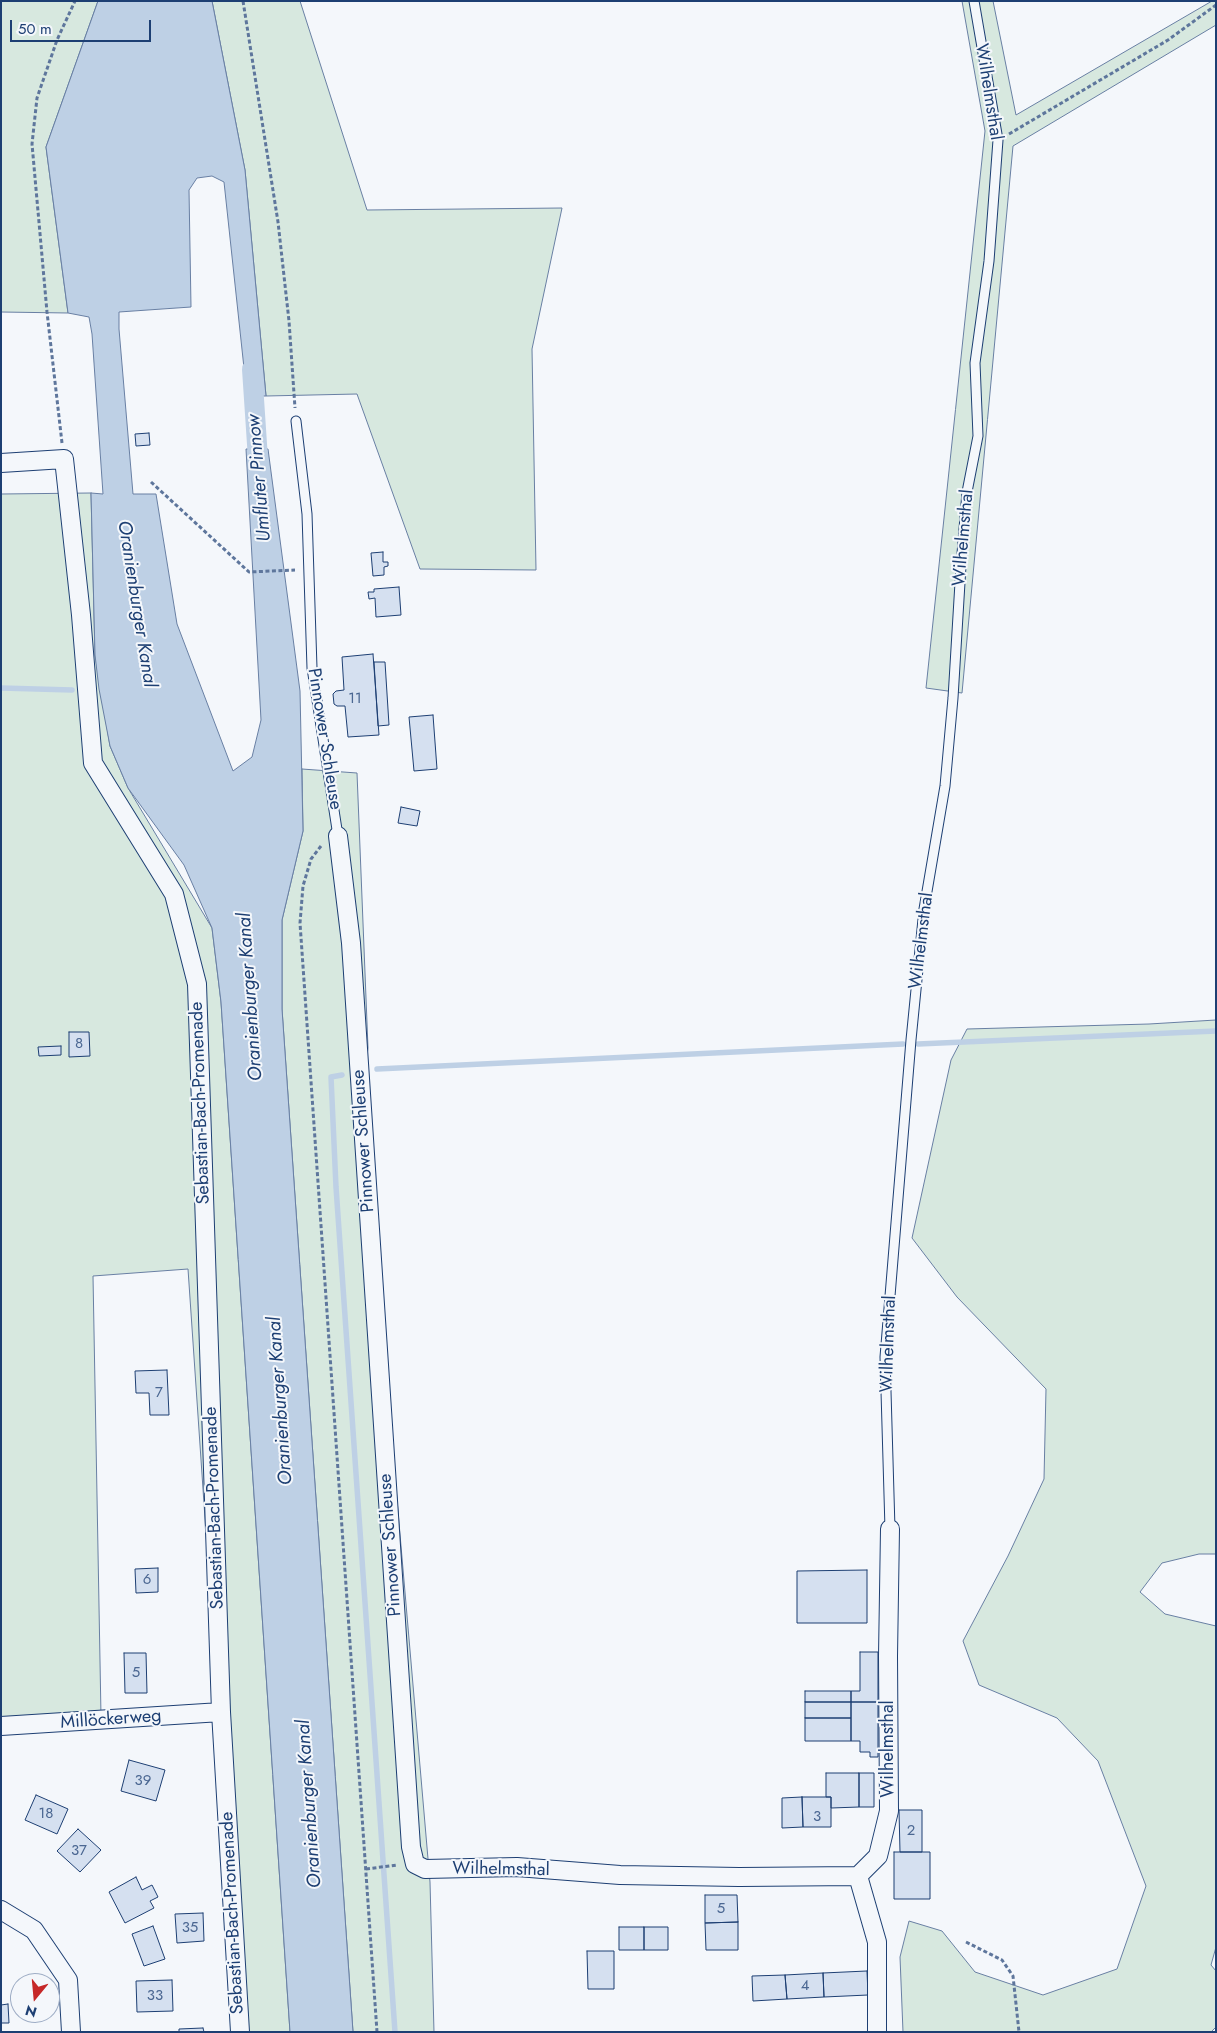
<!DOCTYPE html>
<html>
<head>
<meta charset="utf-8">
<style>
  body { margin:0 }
  #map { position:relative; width:1217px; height:2033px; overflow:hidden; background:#f4f7fb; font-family:Jost,sans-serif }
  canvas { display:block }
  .frame { position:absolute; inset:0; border:2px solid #1d3f73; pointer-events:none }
  .north { position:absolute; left:10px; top:1973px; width:50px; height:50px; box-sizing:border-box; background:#f4f7fb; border:1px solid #9eadc5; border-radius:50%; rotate:197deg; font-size:14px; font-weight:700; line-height:20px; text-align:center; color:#1d3f73 }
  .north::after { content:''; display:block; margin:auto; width:18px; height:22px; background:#c62828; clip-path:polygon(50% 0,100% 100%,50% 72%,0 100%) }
  .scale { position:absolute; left:10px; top:20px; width:141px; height:22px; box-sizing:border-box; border:2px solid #1d3f73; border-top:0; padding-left:6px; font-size:15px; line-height:18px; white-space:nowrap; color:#1d3f73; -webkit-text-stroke:4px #f4f7fb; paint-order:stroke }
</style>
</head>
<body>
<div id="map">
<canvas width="1217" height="2033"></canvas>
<div class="frame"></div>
<div class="north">N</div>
<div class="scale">50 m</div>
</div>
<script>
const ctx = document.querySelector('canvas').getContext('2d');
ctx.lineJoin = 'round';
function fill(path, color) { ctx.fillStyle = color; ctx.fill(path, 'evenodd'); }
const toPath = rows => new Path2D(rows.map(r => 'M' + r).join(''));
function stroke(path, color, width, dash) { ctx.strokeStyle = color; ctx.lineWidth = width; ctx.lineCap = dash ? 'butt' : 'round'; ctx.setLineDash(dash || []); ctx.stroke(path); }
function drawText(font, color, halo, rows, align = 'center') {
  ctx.font = font + ' Jost,sans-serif'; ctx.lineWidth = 4; ctx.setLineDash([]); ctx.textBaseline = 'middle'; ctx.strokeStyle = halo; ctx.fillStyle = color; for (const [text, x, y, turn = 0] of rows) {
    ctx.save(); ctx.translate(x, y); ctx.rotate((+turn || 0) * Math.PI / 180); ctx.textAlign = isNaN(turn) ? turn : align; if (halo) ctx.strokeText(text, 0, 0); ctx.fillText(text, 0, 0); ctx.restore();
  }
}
const green = toPath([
  [1,1,98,1,46,147,68,313,1,312,1,1],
  [212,1,300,1,367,210,562,208,532,349,536,570,420,569,357,394,266,396,245,170,212,1],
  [962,1,993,1,1016,115,1212,1,1216,1,1216,25,1013,146,962,693,926,688,985,131,962,1],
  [91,493,95,655,110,746,128,788,212,928,221,1002,290,2032,240,2032,188,1269,93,1276,101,1716,1,1723,1,494,91,493],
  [302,769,357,773,368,1048,362,1094,430,1882,434,2032,353,2032,282,1009,282,920,303,831,302,769],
  [1216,1020,1216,1554,1199,1554,1162,1563,1140,1592,1165,1614,1216,1626,1216,1947,1211,1965,1216,1971,1216,2027,1211,2032,903,2032,900,1957,909,1921,942,1931,975,1972,1043,1995,1117,1969,1146,1886,1098,1761,1057,1718,979,1685,963,1641,1008,1556,1044,1479,1046,1389,957,1297,912,1238,951,1060,967,1029,1149,1024,1216,1020]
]);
fill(green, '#d7e8df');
stroke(green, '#687fa3', 1);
const water = toPath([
  [98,1,212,1,245,170,266,396,247,396,224,182,212,176,197,178,189,190,191,307,119,312,119,329,133,494,156,494,177,624,233,771,252,757,261,720,246,449,268,449,300,691,303,831,282,920,282,1009,353,2032,290,2032,221,1002,212,928,184,865,128,788,110,746,99,689,95,655,91,493,103,494,92,334,89,317,68,313,46,147,98,1]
]);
fill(water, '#bed0e5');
stroke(water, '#687fa3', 1);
stroke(toPath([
  [1,688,72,690],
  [918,1044,1216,1031],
  [377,1069,903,1044],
  [342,1075,331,1077,336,1187,395,2032]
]), '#bed0e5', 5.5);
stroke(toPath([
  [252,369,259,474]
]), '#bed0e5', 20);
const building = toPath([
  [149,433,150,445,136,446,135,434,149,433],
  [383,552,383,562,388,562,388,566,384,567,384,575,373,576,371,553,383,552],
  [399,587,401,615,376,617,375,598,369,599,368,592,374,592,374,589,399,587],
  [373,654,379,735,348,737,345,706,337,706,334,704,333,694,336,691,344,690,342,657,373,654],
  [374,662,385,662,389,725,378,726,374,662],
  [433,715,437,769,414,771,409,717,433,715],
  [401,807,420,811,417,826,398,823,401,807],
  [69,1032,89,1032,90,1056,69,1057,69,1032],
  [61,1046,61,1055,39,1056,38,1047,61,1046],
  [167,1370,169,1415,150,1415,149,1393,136,1393,135,1371,167,1370],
  [158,1568,158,1592,136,1593,135,1569,158,1568],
  [867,1570,867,1623,797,1623,797,1571,867,1570],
  [860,1652,878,1652,878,1702,851,1702,851,1691,860,1691,860,1652],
  [124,1653,146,1653,147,1693,125,1693,124,1653],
  [805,1691,851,1691,851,1702,805,1702,805,1691],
  [805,1702,851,1702,851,1718,805,1718,805,1702],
  [851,1702,878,1702,878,1757,870,1757,870,1752,860,1752,860,1741,851,1741,851,1702],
  [805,1718,851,1718,851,1741,805,1741,805,1718],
  [129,1760,165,1770,156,1801,121,1791,129,1760],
  [826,1773,859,1773,859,1807,831,1808,831,1797,826,1797,826,1773],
  [859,1773,874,1773,874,1807,859,1807,859,1773],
  [36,1795,68,1809,57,1834,25,1820,36,1795],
  [802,1797,803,1827,782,1828,782,1798,802,1797],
  [802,1797,831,1797,831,1827,803,1827,802,1797],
  [899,1810,922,1810,922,1852,900,1852,899,1810],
  [78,1829,101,1850,80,1872,57,1851,78,1829],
  [894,1852,930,1852,930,1899,894,1899,894,1852],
  [136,1877,142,1890,152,1885,158,1897,150,1901,154,1908,125,1923,109,1892,136,1877],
  [705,1895,737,1895,738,1922,705,1923,705,1895],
  [203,1913,204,1941,177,1943,175,1914,203,1913],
  [738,1922,738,1950,706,1950,705,1923,738,1922],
  [153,1926,165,1959,144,1966,132,1934,153,1926],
  [619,1927,644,1927,644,1950,619,1950,619,1927],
  [644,1927,668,1927,668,1950,644,1950,644,1927],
  [587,1951,614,1951,614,1989,588,1989,587,1951],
  [867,1971,868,1995,824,1997,823,1973,867,1971],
  [823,1973,824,1997,787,1999,785,1975,823,1973],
  [785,1975,787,1999,753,2001,752,1976,785,1975],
  [172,1980,173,2011,137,2012,136,1981,172,1980],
  [8,2004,9,2023,1,2023,1,2005,8,2004],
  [203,2028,204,2032,179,2032,179,2029,203,2028]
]);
fill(building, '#d5e0f0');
stroke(building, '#1d3f73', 1);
const lane = toPath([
  [296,421,307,514,312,668,338,836],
  [890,1529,885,1357,911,1040,924,909,945,786,953,698,961,566,967,492,978,436,975,363,989,261,998,140,974,1]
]);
const street = toPath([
  [1,463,64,459,81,615,93,763,174,894,197,984,221,1712,240,2032],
  [338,836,351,943,411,1847,415,1864,425,1869,517,1867,620,1875,739,1877,858,1876,878,1856,889,1811,888,1656,890,1529],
  [1,1726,221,1712],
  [858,1876,877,1942,877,2032],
  [1,1910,34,1930,68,1980,71,2032]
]);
stroke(lane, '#1d3f73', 11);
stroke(street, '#1d3f73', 20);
stroke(toPath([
  [243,1,278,222,289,321,295,408],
  [1009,134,1168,40,1216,5],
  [62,443,47,312,32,144,37,98,57,40,75,1],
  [151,482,249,572,295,570],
  [321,846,311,859,303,886,300,923,377,2032],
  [366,1869,397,1865],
  [966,1942,1002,1960,1013,1976,1019,2032]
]), '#5e769c', 3, [4, 2.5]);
stroke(lane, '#f4f7fb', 9);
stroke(street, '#f4f7fb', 18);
drawText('15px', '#4b6792', null, [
  ["11",355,699],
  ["8",79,1044],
  ["7",159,1393],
  ["6",147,1580],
  ["5",136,1673],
  ["39",143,1781],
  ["18",46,1814],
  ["3",817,1817],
  ["2",911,1831],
  ["37",79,1851],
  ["5",721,1909],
  ["35",190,1928],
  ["4",805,1986],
  ["33",155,1996]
]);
drawText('18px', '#1d3f73', '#f4f7fb', [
  ["Wilhelmsthal",988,92,81],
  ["Wilhelmsthal",964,538,-85],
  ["Pinnower Schleuse",324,739,81],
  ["Wilhelmsthal",922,941,-83],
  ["Sebastian-Bach-Promenade",201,1103,-92],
  ["Pinnower Schleuse",364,1141,-94],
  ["Wilhelmsthal",889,1344,-88],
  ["Sebastian-Bach-Promenade",215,1508,-92],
  ["Pinnower Schleuse",391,1545,-94],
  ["Millöckerweg",111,1720,-4],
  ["Wilhelmsthal",889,1749,-90],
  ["Wilhelmsthal",501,1870,1],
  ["Sebastian-Bach-Promenade",233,1913,-93]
]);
drawText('italic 19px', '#1d3f73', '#f4f7fb', [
  ["Umfluter Pinnow",260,478,-95],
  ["Oranienburger Kanal",136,604,81],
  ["Oranienburger Kanal",251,997,-94],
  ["Oranienburger Kanal",281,1401,-94],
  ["Oranienburger Kanal",310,1804,-94]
]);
</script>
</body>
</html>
